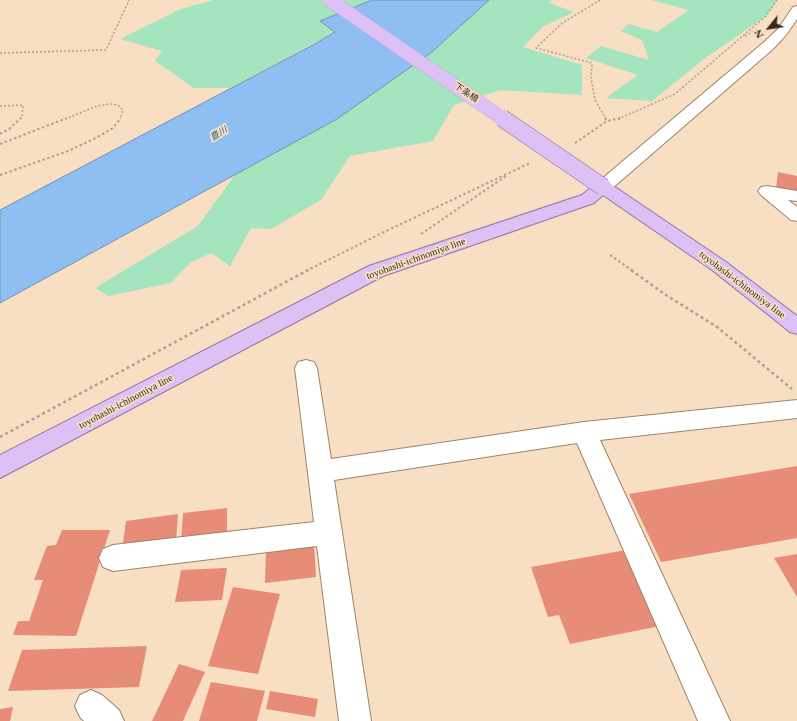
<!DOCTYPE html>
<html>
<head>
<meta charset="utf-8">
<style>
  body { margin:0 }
  #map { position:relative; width:797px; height:721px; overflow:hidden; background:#f8dec2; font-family:"Times New Roman",serif }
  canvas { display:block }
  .north { position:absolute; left:749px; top:8px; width:40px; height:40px; -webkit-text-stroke:3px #f8dec2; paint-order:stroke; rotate:240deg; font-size:11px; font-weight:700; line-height:16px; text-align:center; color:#352b20 }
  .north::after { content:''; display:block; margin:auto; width:14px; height:18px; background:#352b20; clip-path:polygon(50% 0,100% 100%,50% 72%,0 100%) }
</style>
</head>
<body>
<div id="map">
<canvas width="797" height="721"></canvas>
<div class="north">N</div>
</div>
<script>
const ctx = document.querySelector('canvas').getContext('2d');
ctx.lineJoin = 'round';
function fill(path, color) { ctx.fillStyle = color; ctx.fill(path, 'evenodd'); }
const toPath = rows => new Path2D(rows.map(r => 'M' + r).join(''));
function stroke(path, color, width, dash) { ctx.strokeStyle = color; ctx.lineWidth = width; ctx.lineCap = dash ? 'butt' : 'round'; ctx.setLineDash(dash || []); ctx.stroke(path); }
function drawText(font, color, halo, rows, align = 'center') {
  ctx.font = font + ' "Times New Roman","Noto Sans JP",serif'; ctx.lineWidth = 3.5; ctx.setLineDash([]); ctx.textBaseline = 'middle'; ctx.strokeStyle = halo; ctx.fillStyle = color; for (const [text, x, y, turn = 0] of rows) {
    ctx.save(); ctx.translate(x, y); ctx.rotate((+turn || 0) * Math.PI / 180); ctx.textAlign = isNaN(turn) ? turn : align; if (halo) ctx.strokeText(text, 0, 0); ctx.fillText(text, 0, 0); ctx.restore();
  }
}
fill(toPath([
  [214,0,372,0,320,21,335,32,230,88,194,88,155,61,162,51,120,39,181,9],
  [489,0,552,0,549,3,574,12,544,26,523,47,582,65,582,95,500,90,454,105,433,141,350,156,321,200,271,229,251,228,230,266,211,253,191,262,171,283,108,296,95,288,198,226,237,172,337,119,432,52],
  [651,0,777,0,766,16,704,59,652,101,606,98,638,75,586,58,601,46,649,60,642,40,621,31,628,24,657,32,689,10]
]), '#a4e4be');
const water = toPath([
  [372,0,489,0,432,52,337,119,0,303,0,210,311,46,335,32,320,21,372,0]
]);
fill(water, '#8fbef3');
stroke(water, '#7492b4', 1);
fill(toPath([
  [778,172,797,176,797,193,776,189],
  [797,466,797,538,661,562,629,494],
  [227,508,227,536,181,543,183,513],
  [178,514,176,543,122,551,126,521],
  [62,530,110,530,76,636,13,635,18,621,29,621,43,580,34,580,47,546,56,545],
  [314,545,316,577,265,583,266,550],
  [626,550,660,626,570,644,559,615,548,617,531,567],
  [797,554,797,597,774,558],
  [227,568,222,600,175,602,181,570],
  [233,587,280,594,258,674,208,666],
  [147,646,139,687,8,691,22,650],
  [179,664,205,672,183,721,152,721],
  [211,682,265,691,257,721,199,721],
  [270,691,318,699,315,717,266,709],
  [13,707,10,721,0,721,0,709]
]), '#e68c77');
const minor = toPath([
  [797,6,797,19,786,35,773,49,609,191,603,192,597,191,594,187,597,183,763,43,778,29,793,7,797,6],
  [767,186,797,191,797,201,788,200,797,207,797,221,791,220,761,195,758,191,761,187,767,186],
  [306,360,314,362,317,368,331,459,584,422,797,400,797,418,600,440,730,721,698,721,577,443,334,480,371,721,339,721,317,546,113,571,103,567,99,558,103,549,113,545,314,522,295,368,298,362,306,360],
  [91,690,102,695,119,710,124,721,84,721,80,717,75,706,80,695,91,690]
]);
const major = toPath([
  [603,182,609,183,726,262,797,316,797,334,790,332,712,270,603,195,594,203,383,276,0,478,0,455,369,266,582,195,597,183,603,182]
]);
stroke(minor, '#9d856b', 2);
stroke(major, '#9372a6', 2);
stroke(toPath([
  [600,0,561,24,536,48,592,63,591,78,595,100,606,119],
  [745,36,758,29],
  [0,53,106,50,129,0],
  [0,106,23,105,22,117,20,119],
  [65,119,97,106,110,104,118,105,123,110,120,119],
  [618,119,675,94,766,16,777,0]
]), '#b49f89', 1.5, [2, 2]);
stroke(toPath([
  [605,118,607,121],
  [0,134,9,129,21,118],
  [575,143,607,121,622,118],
  [0,144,67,118],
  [0,175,68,151,96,138,113,128,121,118],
  [421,234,506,176],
  [610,255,633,271],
  [306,271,384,232,530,163]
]), '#b49f89', 2, [2.5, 2.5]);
stroke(toPath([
  [631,270,666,295,717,327,792,389],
  [0,437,308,270]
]), '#b49f89', 2.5, [3, 3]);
fill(minor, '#fff');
fill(major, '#ddc1f5');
const majorBridgeFar1 = toPath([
  [330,0,503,119]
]);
const majorBridge = toPath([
  [502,118,603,187]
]);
stroke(majorBridgeFar1, '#9372a6', 14, []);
stroke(majorBridge, '#9372a6', 18, []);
stroke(majorBridgeFar1, '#ddc1f5', 14);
stroke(majorBridge, '#ddc1f5', 17);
drawText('9px', '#352b20', '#f8dec2', [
  ["下条橋",466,93,34]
]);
drawText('italic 9px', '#1e5995', '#f8dec2', [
  ["豊川",219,134,-32]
]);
drawText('10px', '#352b20', '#f8dec2', [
  ["toyohashi-ichinomiya line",416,259,-20],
  ["toyohashi-ichinomiya line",742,285,37],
  ["toyohashi-ichinomiya line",126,402,-28]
]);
</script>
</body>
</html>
